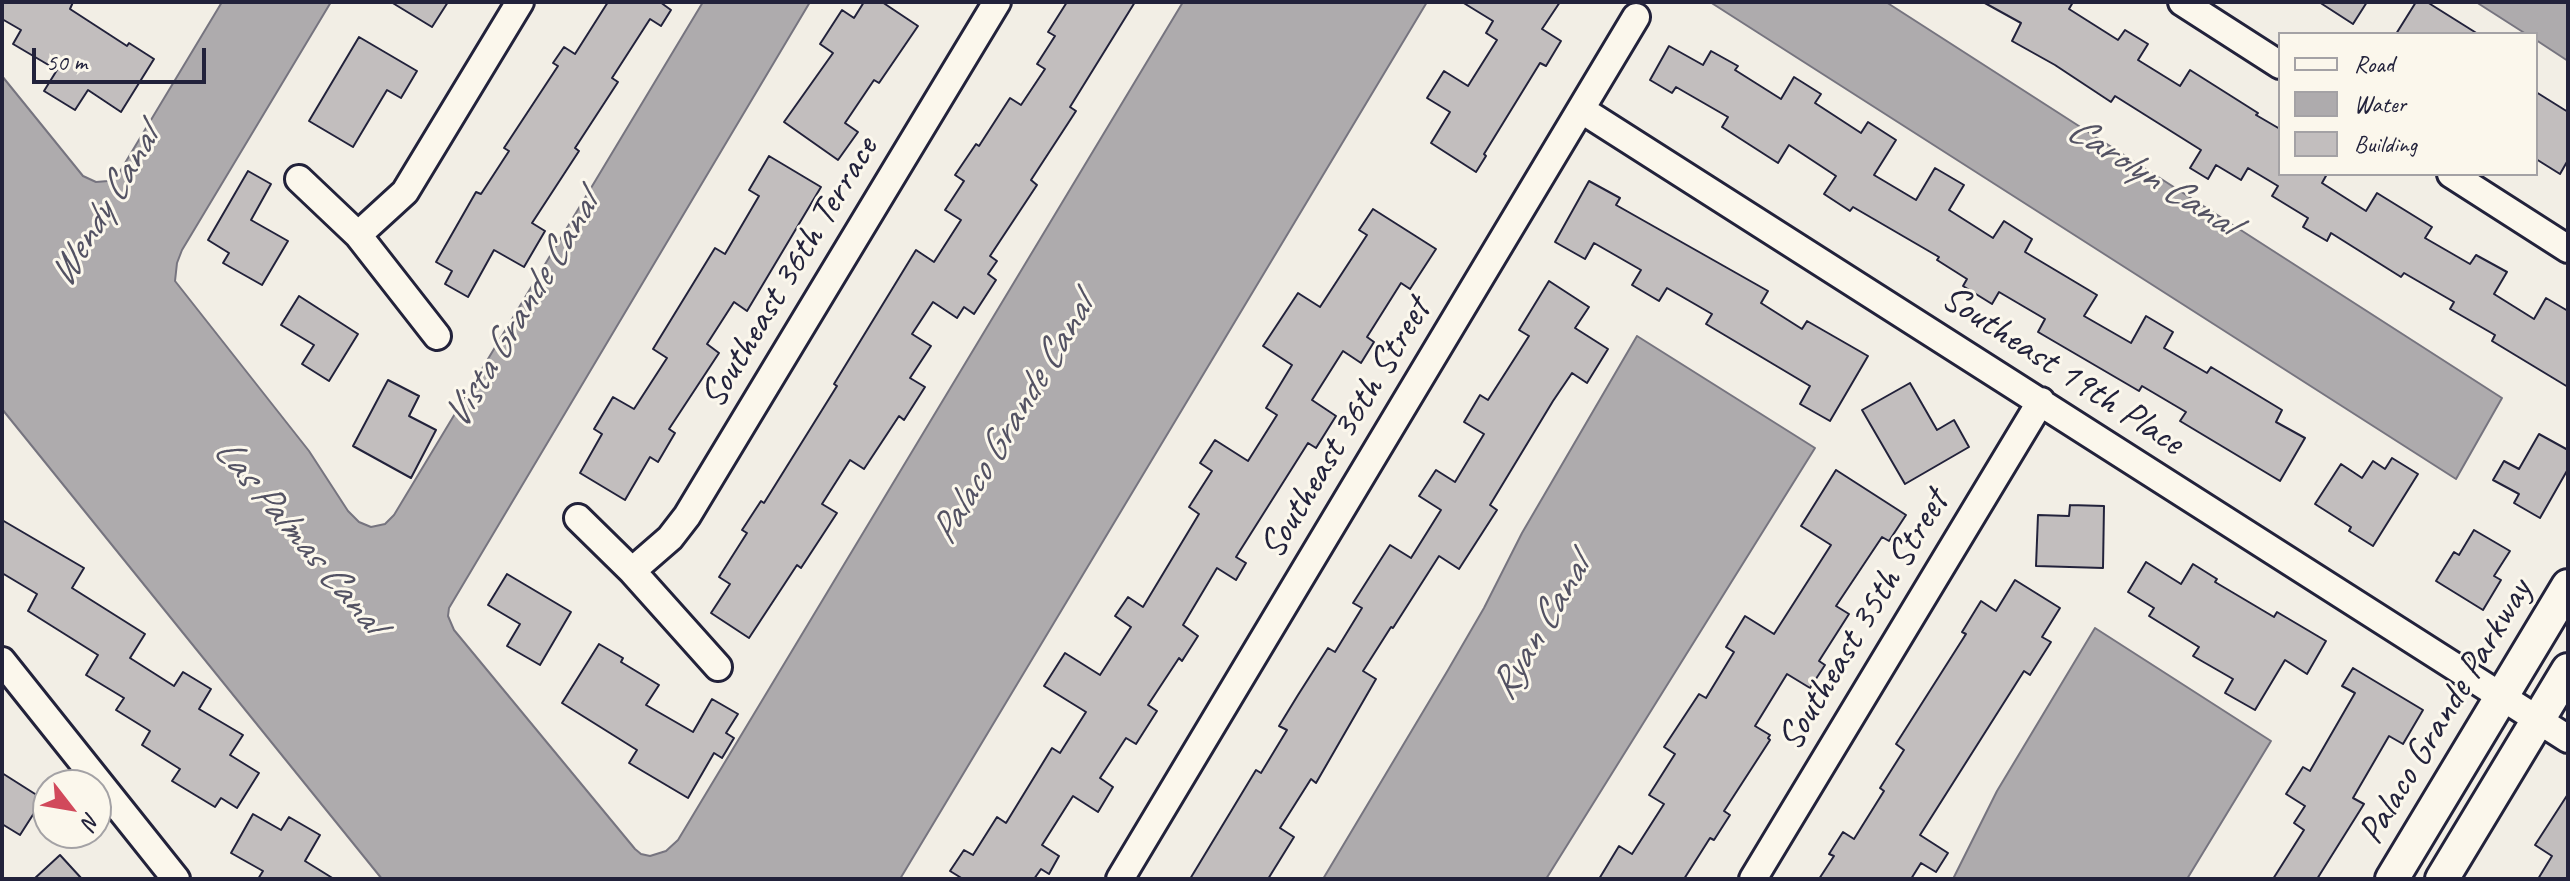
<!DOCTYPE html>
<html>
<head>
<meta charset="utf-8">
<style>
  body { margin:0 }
  #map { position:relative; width:2570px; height:881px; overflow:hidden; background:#f2eee5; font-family:Caveat,sans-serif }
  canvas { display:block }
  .frame { position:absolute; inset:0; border:4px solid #22223b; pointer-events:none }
  .legend { position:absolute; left:2278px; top:32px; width:260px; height:144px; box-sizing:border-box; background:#fbf7ec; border:2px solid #a4a2a5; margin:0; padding:10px 14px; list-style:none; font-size:24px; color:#22223b }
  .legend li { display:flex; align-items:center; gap:16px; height:40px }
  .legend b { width:40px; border:2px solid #a4a2a5 }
  .north { position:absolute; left:32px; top:769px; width:80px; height:80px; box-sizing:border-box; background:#fbf7ec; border:2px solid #a4a2a5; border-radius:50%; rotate:121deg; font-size:22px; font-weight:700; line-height:32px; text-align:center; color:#22223b }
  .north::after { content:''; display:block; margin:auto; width:28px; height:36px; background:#d1495b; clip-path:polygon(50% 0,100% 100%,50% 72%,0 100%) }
  .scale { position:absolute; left:32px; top:48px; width:174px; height:36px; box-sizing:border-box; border:4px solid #22223b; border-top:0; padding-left:10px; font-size:24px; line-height:28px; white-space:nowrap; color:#22223b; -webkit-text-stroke:6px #fbf7ec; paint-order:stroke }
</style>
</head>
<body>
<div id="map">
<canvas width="2570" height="881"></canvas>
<div class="frame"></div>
<ul class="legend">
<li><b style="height:10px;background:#fbf7ec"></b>Road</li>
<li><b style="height:22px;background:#aeabad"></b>Water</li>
<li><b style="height:22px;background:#c2bebe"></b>Building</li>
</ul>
<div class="north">N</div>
<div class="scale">50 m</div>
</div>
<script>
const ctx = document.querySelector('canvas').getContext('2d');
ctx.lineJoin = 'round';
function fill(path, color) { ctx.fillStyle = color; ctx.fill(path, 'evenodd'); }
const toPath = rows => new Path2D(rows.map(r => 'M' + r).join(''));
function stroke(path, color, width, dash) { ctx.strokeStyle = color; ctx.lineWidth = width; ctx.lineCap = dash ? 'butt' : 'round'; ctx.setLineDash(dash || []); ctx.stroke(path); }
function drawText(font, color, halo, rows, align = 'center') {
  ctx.font = font + ' Caveat,sans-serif'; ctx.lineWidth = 6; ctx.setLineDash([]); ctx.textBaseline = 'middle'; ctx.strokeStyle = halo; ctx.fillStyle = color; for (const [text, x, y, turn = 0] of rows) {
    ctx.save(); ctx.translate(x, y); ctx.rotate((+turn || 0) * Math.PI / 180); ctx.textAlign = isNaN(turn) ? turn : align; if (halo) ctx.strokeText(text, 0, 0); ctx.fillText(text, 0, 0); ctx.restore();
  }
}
const water = toPath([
  [222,2,331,2,182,250,177,263,175,281,309,451,348,511,359,522,371,527,385,524,394,515,703,2,810,2,449,608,448,616,454,630,635,849,641,854,650,856,666,851,678,840,1183,2,1427,2,900,879,382,879,2,409,2,76,83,176,96,182,108,181,119,173,222,2],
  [1710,2,1886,2,2502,398,2456,479,1710,2],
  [2476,2,2568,2,2568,61,2536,40,2536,34,2526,34,2476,2],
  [1637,336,1815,448,1546,879,1323,879,1448,670,1484,608,1522,533,1637,336],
  [2095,628,2271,741,2187,879,1953,879,1997,791,2095,628]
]);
fill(water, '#aeabad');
stroke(water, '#76747f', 2);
const building = toPath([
  [2,2,73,2,70,9,127,46,129,43,154,59,121,112,88,90,75,110,44,91,57,70,13,44,21,30,2,19,2,2],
  [391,2,448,2,432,27,391,2],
  [608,2,660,2,671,10,661,26,650,19,612,78,618,82,575,148,579,151,532,223,545,231,524,267,494,250,468,297,445,284,452,271,436,262,476,192,481,194,509,151,504,148,558,66,553,63,564,47,575,54,608,2],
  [864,2,882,2,918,26,879,83,874,80,845,123,858,132,838,160,784,122,833,53,820,44,842,10,854,18,864,2],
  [1067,2,1135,2,1070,107,1076,111,1031,180,1037,185,990,256,997,261,988,274,996,280,974,314,964,307,957,318,933,302,912,334,931,346,910,378,925,387,904,420,899,416,864,469,850,460,822,504,837,513,801,568,797,565,749,638,711,613,730,584,719,577,747,533,742,530,761,501,764,503,837,386,834,384,916,250,934,262,961,220,945,210,964,181,955,175,976,144,979,146,1010,98,1021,105,1045,69,1037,64,1055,36,1048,32,1067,2],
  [1462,2,1560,2,1542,29,1561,41,1546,66,1540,63,1484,154,1486,156,1476,172,1431,143,1450,112,1427,98,1444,71,1468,86,1497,40,1486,33,1493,21,1462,2],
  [1983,2,2073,2,2069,9,2118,40,2125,30,2148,44,2138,60,2180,86,2190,70,2258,113,2256,115,2280,129,2280,174,2327,174,2322,183,2366,211,2377,193,2432,227,2425,238,2470,264,2476,255,2507,272,2494,294,2534,319,2546,298,2568,311,2568,387,2492,341,2495,335,2450,309,2454,302,2404,273,2401,277,2331,233,2327,241,2303,227,2308,218,2272,196,2278,186,2248,168,2241,180,2216,165,2208,179,2190,168,2201,150,2115,96,2111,102,2055,65,2012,41,2021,23,1983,2],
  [2319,2,2367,2,2353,24,2319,2],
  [2416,2,2427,2,2478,34,2396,34,2416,2],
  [359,37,417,71,401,98,387,90,353,147,309,121,359,37],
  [1669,46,1703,65,1711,51,1738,66,1735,70,1781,99,1794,77,1821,94,1815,103,1861,133,1868,122,1896,140,1874,175,1916,200,1935,168,1964,185,1949,210,1993,238,2004,221,2032,239,2025,252,2097,295,2084,316,2131,343,2146,316,2173,332,2164,348,2207,373,2211,367,2282,410,2276,422,2305,438,2280,481,2180,421,2186,412,2142,386,2139,391,2038,332,2045,319,1999,292,1992,304,1963,286,1967,279,1937,260,1939,257,1853,207,1850,211,1824,194,1836,176,1789,145,1778,163,1722,127,1728,117,1676,87,1672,93,1650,80,1669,46],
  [2536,92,2568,112,2568,160,2560,174,2536,159,2536,92],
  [769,156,821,187,747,311,734,302,707,344,719,353,669,429,675,433,658,462,650,457,625,500,580,473,602,434,594,429,613,397,634,409,667,358,653,349,715,248,725,254,759,196,749,190,769,156],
  [248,171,271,184,251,220,288,241,262,285,223,263,229,253,208,240,248,171],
  [1589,181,1620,198,1616,205,1768,291,1761,303,1802,329,1807,321,1868,356,1830,421,1800,404,1810,386,1706,324,1712,314,1667,288,1659,301,1632,285,1641,270,1594,243,1585,259,1555,242,1589,181],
  [1373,209,1436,249,1410,289,1401,283,1367,337,1374,342,1361,363,1343,351,1312,400,1336,416,1316,448,1308,443,1236,557,1246,563,1236,580,1217,568,1183,625,1198,636,1182,661,1179,658,1148,705,1157,711,1136,744,1126,738,1100,778,1113,787,1098,812,1073,796,1042,845,1059,856,1049,874,1041,869,1034,879,963,879,950,871,964,850,973,855,997,817,1006,823,1052,748,1060,753,1086,712,1044,686,1065,653,1100,675,1131,627,1115,616,1128,597,1143,607,1199,514,1189,507,1212,471,1200,463,1215,440,1248,461,1277,415,1266,408,1292,365,1263,346,1298,293,1320,307,1367,235,1359,230,1373,209],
  [1549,281,1589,307,1575,328,1608,349,1587,383,1572,373,1553,401,1490,505,1497,510,1459,569,1439,556,1393,628,1391,627,1363,671,1376,679,1316,783,1311,779,1280,828,1294,837,1268,879,1190,879,1256,770,1261,773,1287,730,1279,726,1298,695,1328,648,1335,652,1362,608,1353,603,1390,545,1411,558,1441,510,1419,496,1436,470,1455,482,1484,434,1464,422,1480,395,1488,400,1529,336,1519,330,1549,281],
  [299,296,358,334,329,381,302,364,314,345,281,325,299,296],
  [388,380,419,396,409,416,436,430,411,478,353,446,388,380],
  [1910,383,1937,430,1954,420,1969,447,1905,484,1862,410,1910,383],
  [2539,434,2568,450,2568,469,2540,518,2514,503,2519,494,2493,480,2504,461,2519,469,2539,434],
  [2392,458,2418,474,2373,546,2349,531,2351,527,2315,504,2341,464,2362,478,2373,461,2385,469,2392,458],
  [1836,470,1906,515,1889,541,1882,537,1836,606,1849,614,1819,661,1825,665,1810,688,1787,674,1755,726,1770,735,1768,738,1770,740,1724,811,1730,815,1714,840,1710,838,1684,879,1599,879,1619,846,1632,854,1664,804,1649,795,1675,754,1664,747,1699,694,1706,698,1734,652,1726,647,1745,616,1774,634,1831,545,1801,526,1836,470],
  [2070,505,2104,506,2103,568,2036,566,2038,515,2069,516,2070,505],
  [2,520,84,568,72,588,145,634,130,658,174,686,183,672,211,689,199,709,243,735,230,755,259,773,237,808,221,798,215,807,172,781,180,769,142,745,150,731,116,710,124,698,86,675,98,655,28,611,37,594,2,573,2,520],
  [2474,530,2510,551,2494,576,2501,580,2483,610,2436,581,2454,552,2459,555,2474,530],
  [2146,562,2181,584,2193,564,2217,579,2215,582,2274,617,2277,612,2326,641,2307,674,2285,660,2255,710,2225,693,2233,679,2193,656,2199,647,2149,616,2154,608,2128,592,2146,562],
  [507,574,571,612,540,665,507,646,520,624,488,605,507,574],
  [2015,580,2060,608,2042,637,2051,642,2030,675,2024,671,1920,835,1948,853,1936,872,1921,863,1911,879,1819,879,1834,856,1829,854,1843,832,1854,839,1884,791,1880,788,1904,750,1896,744,1966,634,1962,632,1981,601,1996,611,2015,580],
  [599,644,623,658,621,662,659,685,646,705,693,732,712,699,738,714,726,733,734,738,722,758,714,753,688,798,629,763,637,750,562,703,599,644],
  [2353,668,2423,710,2403,744,2389,736,2353,798,2364,804,2317,879,2273,879,2304,830,2294,823,2305,806,2286,794,2303,767,2310,771,2355,693,2342,686,2353,668],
  [2,773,43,799,20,835,2,824,2,773],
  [2568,794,2568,879,2538,879,2552,856,2535,845,2568,794],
  [253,814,281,830,289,817,320,835,305,861,334,879,258,879,263,871,231,853,253,814],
  [60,855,82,879,34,879,60,855]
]);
fill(building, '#c2bebe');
stroke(building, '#22223b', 2);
const minor = toPath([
  [2182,2,2280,65],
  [1582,110,2568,739],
  [2451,174,2568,249],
  [299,179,358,235,437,336],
  [358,235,405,192,520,2],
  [578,518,632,571,718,667],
  [632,571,670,538,687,516,997,2],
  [2,661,176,879],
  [1120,879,1636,17],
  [1753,879,2041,401]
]);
const tertiary = toPath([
  [2392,879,2568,586],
  [2442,879,2568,670]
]);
stroke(minor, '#22223b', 32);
stroke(tertiary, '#22223b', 38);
stroke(minor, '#fbf7ec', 26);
stroke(tertiary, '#fbf7ec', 32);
drawText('38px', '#22223b', '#fbf7ec', [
  ["Southeast 36th Terrace",790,273,-59],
  ["Southeast 19th Place",2062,371,33],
  ["Southeast 36th Street",1346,429,-59],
  ["Southeast 35th Street",1864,621,-59],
  ["Palaco Grande Parkway",2446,712,-59]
]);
drawText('italic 40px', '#535263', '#fbf7ec', [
  ["Carolyn Canal",2151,177,32],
  ["Wendy Canal",105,208,-59],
  ["Vista Grande Canal",522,312,-59],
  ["Palaco Grande Canal",1013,421,-59],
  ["Las Palmas Canal",298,536,50],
  ["Ryan Canal",1541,629,-59]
]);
</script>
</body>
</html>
